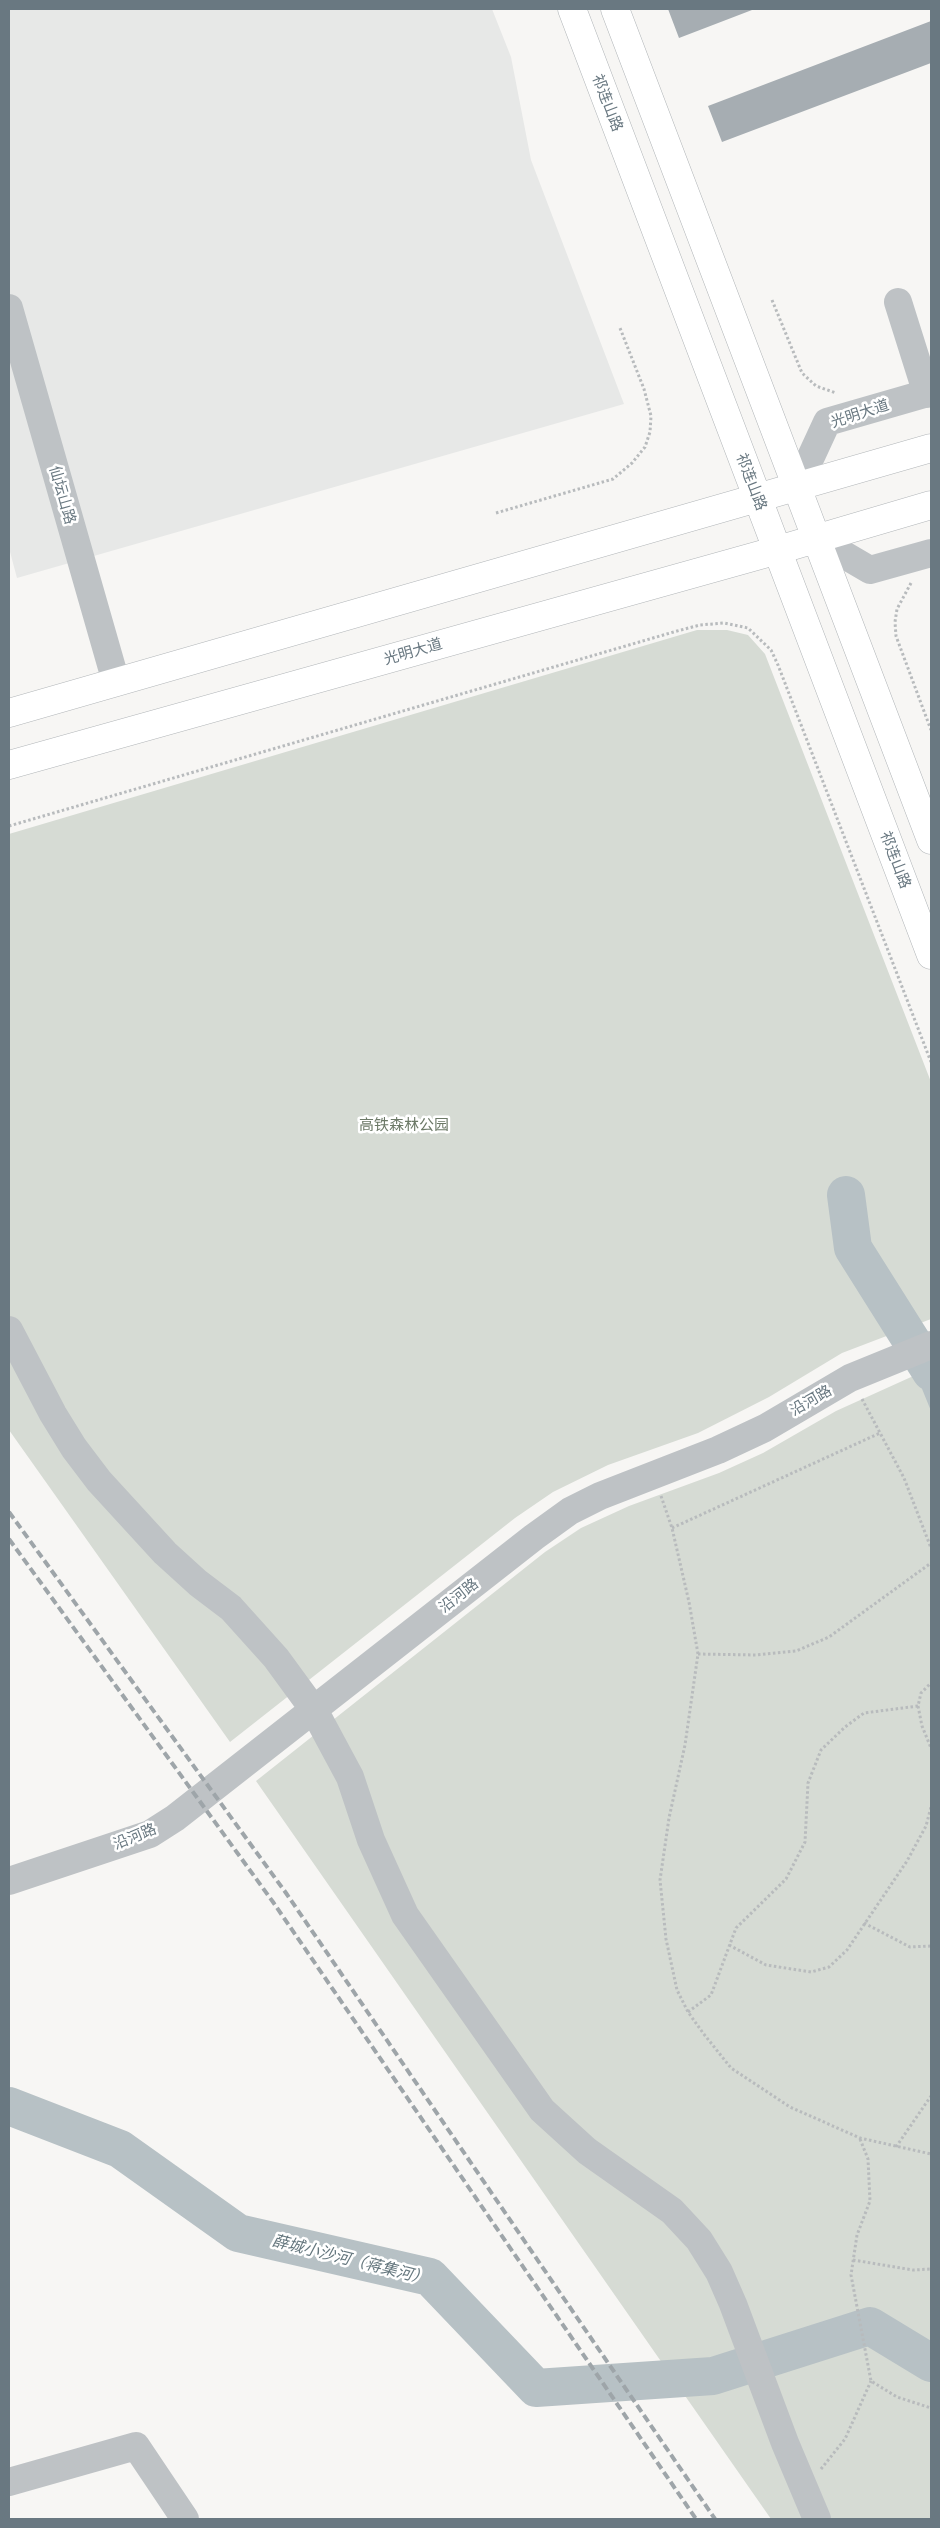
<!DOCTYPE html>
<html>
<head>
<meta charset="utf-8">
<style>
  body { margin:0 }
  #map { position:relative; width:940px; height:2528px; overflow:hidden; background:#f7f6f4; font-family:Cabin,sans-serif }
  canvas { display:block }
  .frame { position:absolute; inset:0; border:10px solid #697881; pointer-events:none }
</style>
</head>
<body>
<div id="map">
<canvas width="940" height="2528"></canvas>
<div class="frame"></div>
</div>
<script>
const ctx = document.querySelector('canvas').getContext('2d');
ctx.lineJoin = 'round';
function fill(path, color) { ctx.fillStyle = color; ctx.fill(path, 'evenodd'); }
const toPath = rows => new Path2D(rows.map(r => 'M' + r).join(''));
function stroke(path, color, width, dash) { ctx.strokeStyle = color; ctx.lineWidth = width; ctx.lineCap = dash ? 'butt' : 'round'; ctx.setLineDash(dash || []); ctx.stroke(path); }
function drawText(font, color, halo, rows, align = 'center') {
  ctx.font = font + ' Cabin,"Noto Sans SC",sans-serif'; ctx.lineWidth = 5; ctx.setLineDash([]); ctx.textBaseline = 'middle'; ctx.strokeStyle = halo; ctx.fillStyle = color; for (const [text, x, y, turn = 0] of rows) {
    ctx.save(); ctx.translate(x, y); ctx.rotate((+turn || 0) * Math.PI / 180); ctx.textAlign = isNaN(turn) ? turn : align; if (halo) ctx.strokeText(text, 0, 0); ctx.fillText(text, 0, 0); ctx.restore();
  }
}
fill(toPath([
  [9,9,492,9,511,57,531,160,624,404,17,578,9,548]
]), '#e7e8e7');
fill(toPath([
  [697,630,727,630,748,635,765,654,931,1082,931,1319,842,1353,769,1397,698,1433,608,1465,553,1492,515,1518,230,1742,9,1430,9,834],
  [931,1368,931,2519,771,2519,256,1781,545,1552,581,1528,629,1506,719,1473,763,1453,836,1411]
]), '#d6dbd4');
fill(toPath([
  [931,1368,931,1411,916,1374]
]), '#b7c1c5');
stroke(toPath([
  [846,1195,853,1248,931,1372],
  [9,2106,120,2149,238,2233,430,2277,536,2388,713,2376,870,2326,931,2363]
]), '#b7c1c5', 38);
fill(toPath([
  [668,9,751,9,752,10,679,38],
  [931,21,931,63,722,142,708,106]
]), '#a6adb2');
const major = toPath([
  [572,9,931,955],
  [615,9,931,840],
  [9,713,931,448],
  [9,765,778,550,931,505]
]);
stroke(major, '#b2b6b9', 29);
stroke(toPath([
  [772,300,802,373,816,386,836,393],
  [496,513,613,479,632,463,645,447,650,432,651,416,644,389,620,328],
  [911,583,897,609,895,622,896,636,931,730],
  [9,826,677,631,700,625,724,623,748,628,771,650,778,665,931,1062],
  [862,1399,904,1478,931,1548],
  [661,1496,672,1528,689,1602,698,1654,685,1745,669,1818,660,1880,666,1939,677,1990,688,2012,703,2033,731,2068,790,2107,860,2138,931,2154],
  [672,1528,880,1433],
  [698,1654,756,1655,796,1651,829,1637,931,1563],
  [918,1706,922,1726,931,1748],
  [864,1923,910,1947,931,1946],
  [729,1945,766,1965,811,1972,829,1967,847,1950,907,1861,926,1826,931,1807],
  [688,2012,711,1995,736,1928,786,1879,805,1842,808,1783,821,1750,845,1727,864,1713,918,1706,921,1693,931,1683],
  [860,2139,868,2159,870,2201,857,2235,851,2275,871,2381,897,2397,931,2408],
  [896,2147,931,2096],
  [853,2260,913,2270,931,2269],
  [821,2469,845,2439,871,2381]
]), '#b8bbbd', 3, [2.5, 2.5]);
stroke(toPath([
  [898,302,927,394],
  [9,308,116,682],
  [797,487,827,422,931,392],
  [817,539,870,570,931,553],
  [9,1330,53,1414,74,1448,99,1481,165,1553,198,1583,231,1608,276,1658,314,1710,350,1777,371,1840,405,1915,542,2110,587,2151,672,2211,699,2240,719,2272,733,2304,785,2443,817,2519],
  [9,1881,150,1834,175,1818,534,1537,570,1511,600,1496,718,1450,765,1428,850,1378,931,1345],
  [9,2482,136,2446,185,2519]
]), '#bec2c5', 28);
stroke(major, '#fff', 28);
stroke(toPath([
  [9,1512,286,1893,715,2519],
  [9,1539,273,1902,696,2519]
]), '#9ea5a9', 4, [8, 4]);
drawText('15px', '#697881', '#fff', [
  ["祁连山路",607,103,69],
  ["光明大道",860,414,-18],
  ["祁连山路",751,482,69],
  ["仙坛山路",62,495,74],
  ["光明大道",413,652,-16],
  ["祁连山路",895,860,69],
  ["沿河路",811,1401,-30],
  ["沿河路",459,1596,-38],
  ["沿河路",135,1837,-22]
]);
drawText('15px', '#6c7967', '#fff', [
  ["高铁森林公园",404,1126]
]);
drawText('italic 16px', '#65777e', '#fff', [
  ["薛城小沙河（蒋集河）",350,2260,14]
]);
</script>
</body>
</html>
